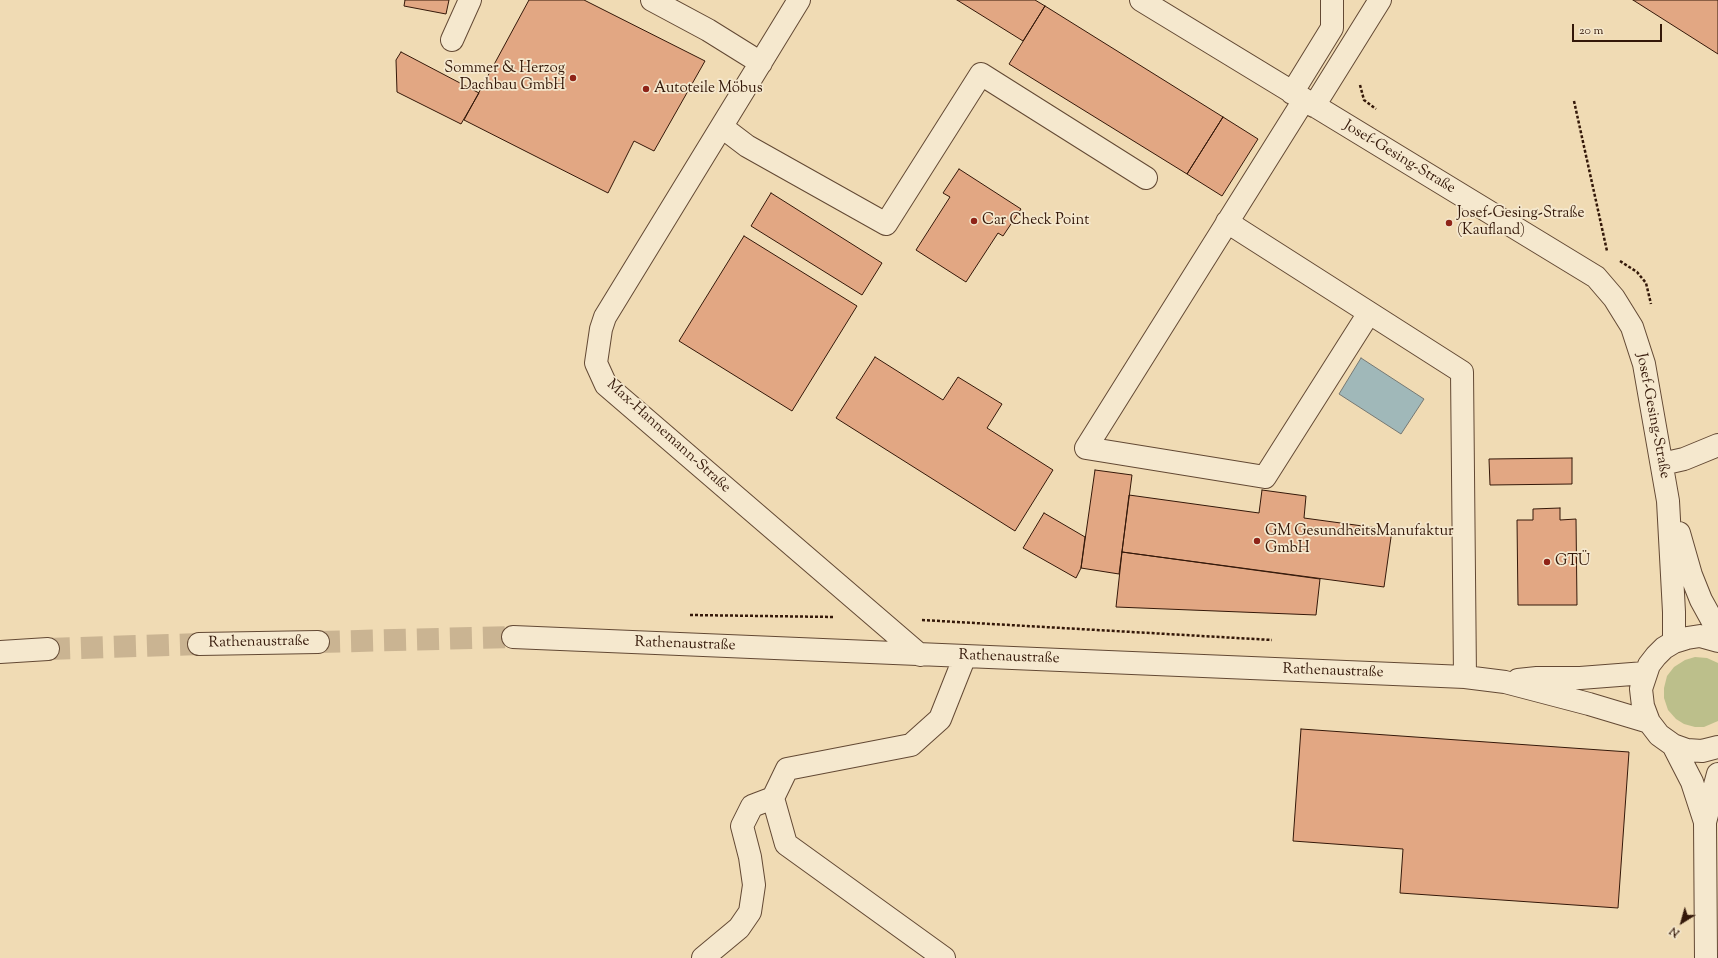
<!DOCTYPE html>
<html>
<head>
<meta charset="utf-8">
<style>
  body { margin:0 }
  #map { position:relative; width:1718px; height:958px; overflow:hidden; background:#f0dbb4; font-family:"Sorts Mill Goudy",serif }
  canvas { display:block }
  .north { position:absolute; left:1662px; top:902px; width:40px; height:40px; -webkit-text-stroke:3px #f5e8ce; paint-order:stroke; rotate:217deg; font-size:11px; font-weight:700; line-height:16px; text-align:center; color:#341809 }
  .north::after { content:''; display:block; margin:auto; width:14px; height:18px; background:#341809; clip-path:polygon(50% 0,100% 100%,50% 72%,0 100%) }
  .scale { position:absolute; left:1572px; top:24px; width:90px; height:18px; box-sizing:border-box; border:2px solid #341809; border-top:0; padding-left:5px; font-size:12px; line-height:14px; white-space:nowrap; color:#341809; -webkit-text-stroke:3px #f5e8ce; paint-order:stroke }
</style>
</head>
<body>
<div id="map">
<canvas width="1718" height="958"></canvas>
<div class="north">N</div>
<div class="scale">20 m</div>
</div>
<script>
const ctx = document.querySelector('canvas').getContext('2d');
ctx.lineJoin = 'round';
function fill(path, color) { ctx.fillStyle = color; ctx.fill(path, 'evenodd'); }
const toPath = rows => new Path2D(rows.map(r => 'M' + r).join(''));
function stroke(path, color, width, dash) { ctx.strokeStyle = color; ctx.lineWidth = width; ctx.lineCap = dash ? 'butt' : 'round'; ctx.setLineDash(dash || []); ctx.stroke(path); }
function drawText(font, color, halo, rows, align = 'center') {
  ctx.font = font + ' "Sorts Mill Goudy",serif'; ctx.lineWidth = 3.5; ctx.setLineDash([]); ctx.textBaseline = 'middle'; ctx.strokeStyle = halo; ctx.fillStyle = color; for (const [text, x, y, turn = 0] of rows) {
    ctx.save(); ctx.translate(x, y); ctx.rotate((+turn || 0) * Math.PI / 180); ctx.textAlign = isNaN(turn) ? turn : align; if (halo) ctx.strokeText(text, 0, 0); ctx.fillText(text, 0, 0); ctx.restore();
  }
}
fill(toPath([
  [1695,657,1707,658,1718,663,1718,721,1704,727,1695,727,1684,724,1676,719,1668,710,1664,698,1664,688,1667,676,1674,667,1685,660]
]), '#bcbf8b');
const water = toPath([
  [1361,358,1424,399,1401,434,1339,394,1361,358]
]);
fill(water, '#a0b8b9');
stroke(water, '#757873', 1);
const building = toPath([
  [405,0,449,0,446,14,404,6,405,0],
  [529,0,584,0,705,61,654,151,634,141,608,193,464,120,529,0],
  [957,0,1035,0,1045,6,1023,41,957,0],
  [1633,0,1718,0,1718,54,1633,0],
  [1045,6,1223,117,1187,174,1009,64,1045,6],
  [401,52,479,93,461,124,397,92,396,60,401,52],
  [1223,117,1258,139,1222,196,1187,174,1223,117],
  [959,169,1021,209,1003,236,998,233,966,282,916,250,950,197,943,193,959,169],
  [771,193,882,263,862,295,751,226,771,193],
  [744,236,857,306,792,411,679,341,744,236],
  [875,357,943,400,958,377,1002,404,987,428,1053,470,1015,531,836,418,875,357],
  [1572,458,1572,484,1490,485,1489,459,1572,458],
  [1095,470,1132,475,1119,574,1081,568,1095,470],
  [1262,490,1306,496,1304,518,1392,530,1384,587,1122,552,1129,495,1259,513,1262,490],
  [1560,508,1560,520,1576,519,1577,605,1518,605,1517,520,1533,520,1533,509,1560,508],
  [1044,513,1085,537,1081,568,1076,578,1023,548,1044,513],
  [1122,552,1320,579,1316,615,1116,607,1122,552],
  [1301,729,1629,752,1618,908,1400,893,1403,849,1293,841,1301,729]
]);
fill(building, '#e2a783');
stroke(building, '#341809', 1);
stroke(toPath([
  [318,642,513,637],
  [48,649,199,644]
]), '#cab492', 22, [22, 11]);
const minor = toPath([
  [652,0,708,30,761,63],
  [799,0,605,317,601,329,596,363,606,385,920,655],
  [1141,0,1596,277,1614,298,1632,327,1644,364,1668,501,1674,612,1674,642],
  [452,40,470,0],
  [1292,93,1332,28,1332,0],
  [1304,100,1086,448,1265,477,1369,313],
  [1314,106,1380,0],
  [722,127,747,146,886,224,981,74,1146,178],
  [1227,222,1462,372,1465,677],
  [1662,464,1684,459,1718,445],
  [1679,533,1691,575,1701,600,1718,631],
  [513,637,1465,677,1505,682,1589,704,1649,722],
  [1718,641,1700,636,1687,638,1674,642,1664,648,1656,656,1649,665,1641,689,1643,706,1649,722,1659,735,1673,745,1687,750,1702,751,1718,747],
  [199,644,318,642],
  [0,652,48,649],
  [1518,680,1537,678,1580,678,1645,673],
  [1673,745,1692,782,1705,822],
  [703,958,739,928,750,912,754,885,750,857,742,826,752,806,773,798],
  [944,958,786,844,773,798,787,769,911,745,940,719,965,656],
  [1706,958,1705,822,1718,774]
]);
stroke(minor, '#634934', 24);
stroke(toPath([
  [1360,85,1364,100,1376,109],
  [1574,101,1607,251],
  [1620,261,1637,272,1646,283,1651,304],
  [690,615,835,617],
  [922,620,1272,640]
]), '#341809', 2.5, [3, 2]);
stroke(minor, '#f5e8ce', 22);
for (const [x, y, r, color] of [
  [573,78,4,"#8f2418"],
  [646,89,4,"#8f2418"],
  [974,221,4,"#8f2418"],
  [1449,223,4,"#8f2418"],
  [1257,541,4,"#8f2418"],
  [1547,562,4,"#8f2418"]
]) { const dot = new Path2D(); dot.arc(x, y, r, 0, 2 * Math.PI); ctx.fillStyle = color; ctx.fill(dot); stroke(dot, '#f5e8ce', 1.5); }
drawText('15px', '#341809', '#f5e8ce', [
  ["Sommer & Herzog",565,69,"right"],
  ["Dachbau GmbH",565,86,"right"],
  ["Autoteile Möbus",654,89],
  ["Josef-Gesing-Straße",1457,214],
  ["(Kaufland)",1457,231],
  ["Car Check Point",982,221],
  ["GM GesundheitsManufaktur",1265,532],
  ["GmbH",1265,549],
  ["GTÜ",1555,562]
], 'left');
drawText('15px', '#341809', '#f5e8ce', [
  ["Josef-Gesing-Straße",1399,158,31],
  ["Josef-Gesing-Straße",1652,416,79],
  ["Max-Hannemann-Straße",668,437,42],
  ["Rathenaustraße",259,643,-1],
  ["Rathenaustraße",685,645,2],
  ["Rathenaustraße",1009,658,2],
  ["Rathenaustraße",1333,672,2]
]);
</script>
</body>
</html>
